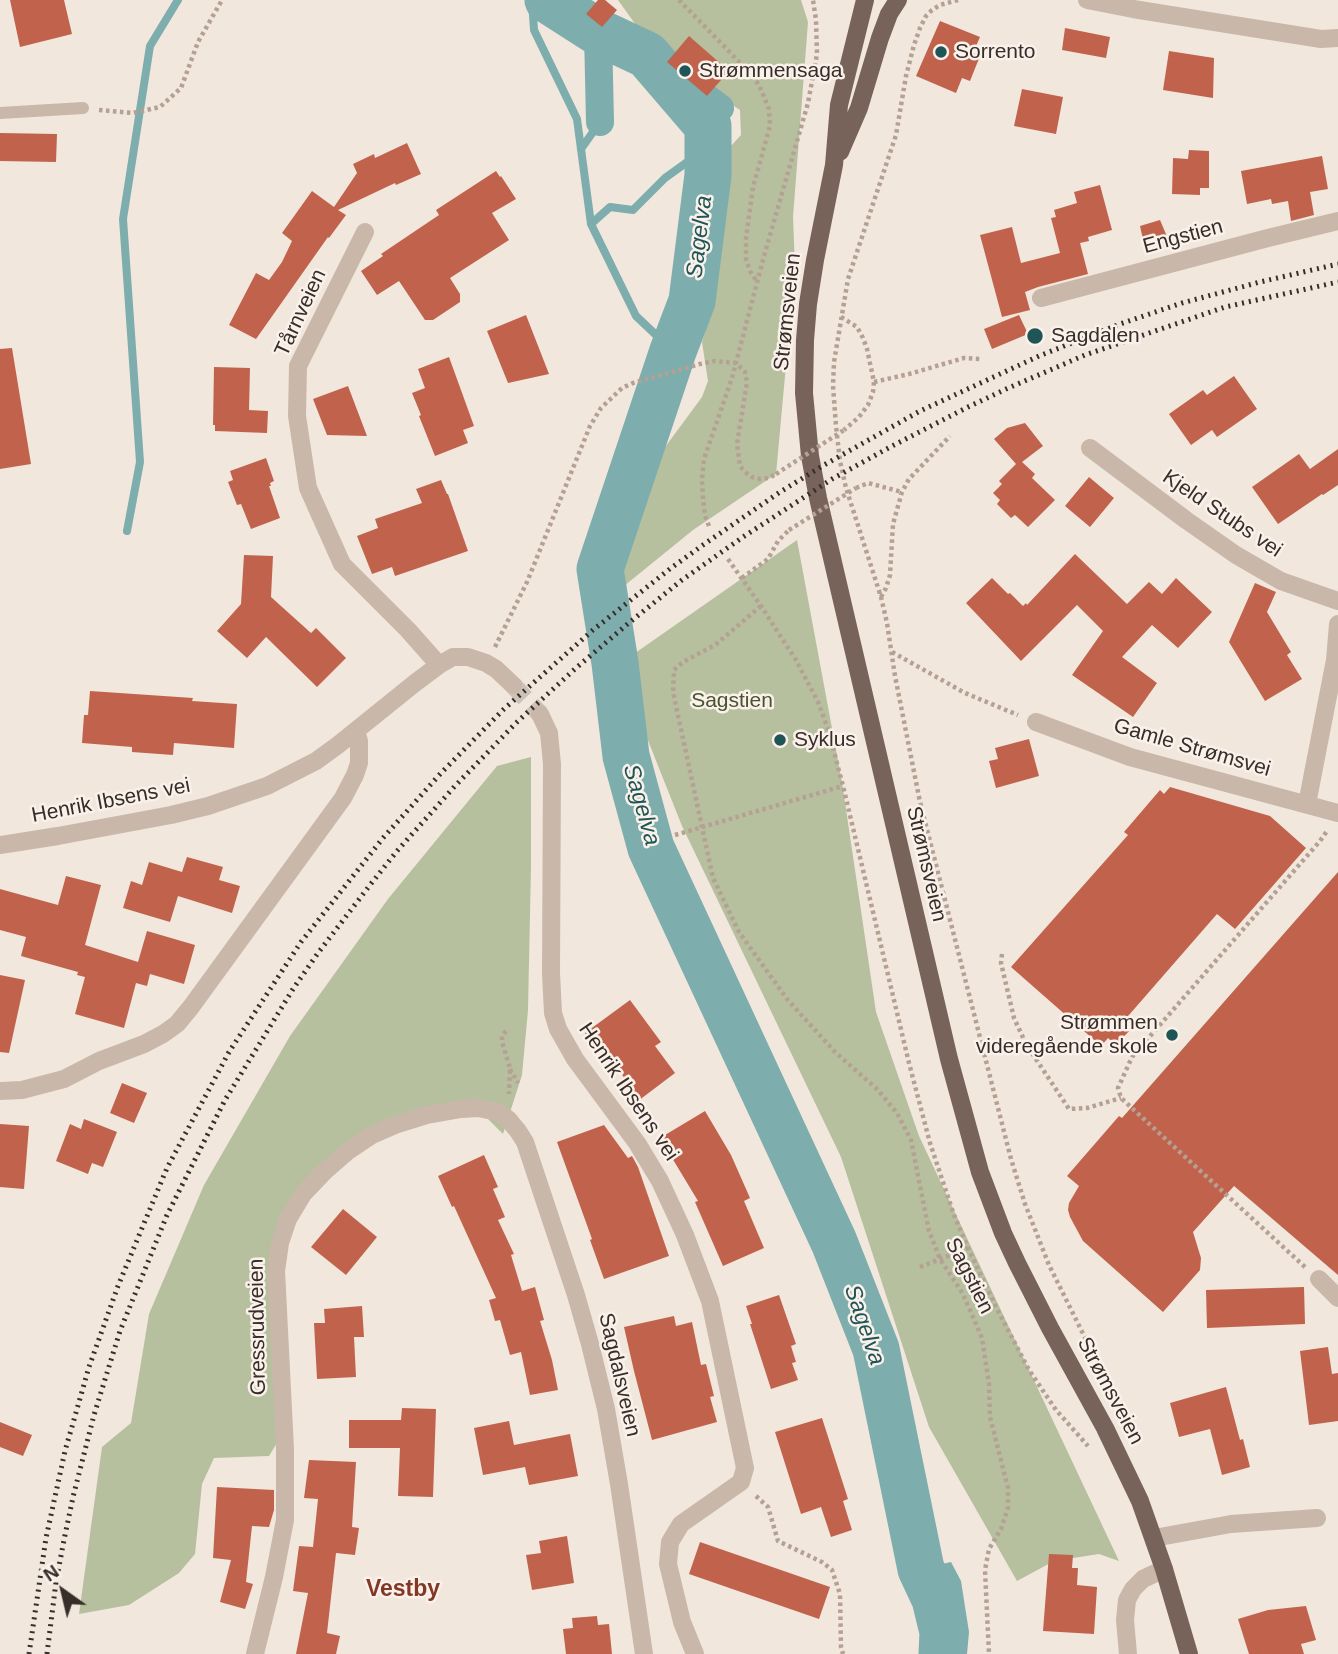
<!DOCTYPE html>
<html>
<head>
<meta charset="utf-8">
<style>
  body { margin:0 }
  #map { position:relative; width:1338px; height:1654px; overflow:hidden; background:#f1e7dd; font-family:Helvetica,sans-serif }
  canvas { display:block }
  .north { position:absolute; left:28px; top:1556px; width:70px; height:70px; -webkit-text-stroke:5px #f9f1ea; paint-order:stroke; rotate:326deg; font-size:19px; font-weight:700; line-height:28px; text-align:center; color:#372d29 }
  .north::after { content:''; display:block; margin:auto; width:24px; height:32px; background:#372d29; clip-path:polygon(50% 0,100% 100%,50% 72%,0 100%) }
</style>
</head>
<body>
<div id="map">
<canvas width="1338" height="1654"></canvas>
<div class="north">N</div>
</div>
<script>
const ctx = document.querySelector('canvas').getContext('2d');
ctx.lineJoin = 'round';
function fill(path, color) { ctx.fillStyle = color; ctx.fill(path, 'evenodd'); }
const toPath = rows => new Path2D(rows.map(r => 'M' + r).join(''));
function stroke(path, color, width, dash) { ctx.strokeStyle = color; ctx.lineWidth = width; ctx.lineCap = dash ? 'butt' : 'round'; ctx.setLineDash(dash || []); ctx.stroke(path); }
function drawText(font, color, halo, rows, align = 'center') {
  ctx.font = font + ' Helvetica,sans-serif'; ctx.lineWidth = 5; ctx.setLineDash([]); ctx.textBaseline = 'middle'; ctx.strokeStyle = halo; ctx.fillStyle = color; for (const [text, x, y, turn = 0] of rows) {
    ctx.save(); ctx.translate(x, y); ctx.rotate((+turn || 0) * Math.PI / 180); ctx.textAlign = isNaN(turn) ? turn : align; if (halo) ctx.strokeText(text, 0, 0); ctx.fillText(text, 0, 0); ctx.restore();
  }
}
fill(toPath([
  [618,0,801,0,808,22,793,217,795,267,776,474,693,530,608,599,657,458,702,397,708,381,702,342,713,304,706,287,709,257,719,210,715,196,729,148,741,135,740,110,728,102,724,108,663,63],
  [797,540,842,782,876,1012,919,1136,1119,1561,1099,1554,1054,1561,1017,1581,929,1427,841,1157,682,826,618,665],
  [531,757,531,866,528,1010,522,1075,503,1134,477,1108,383,1130,304,1198,284,1249,283,1433,269,1456,214,1458,202,1484,195,1554,179,1573,129,1605,79,1614,102,1447,131,1423,149,1314,204,1185,290,1036,388,899,497,766]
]), '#b6c09e');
fill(toPath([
  [951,1562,961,1581,969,1632,967,1654,925,1654,928,1650,931,1630,898,1574]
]), '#7dadad');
stroke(toPath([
  [532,0,534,30,577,119,591,224,636,316,673,351],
  [581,149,600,122],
  [591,224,610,207,633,210,665,178,708,147],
  [127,531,140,462,123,219,150,46,178,0]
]), '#7dadad', 8);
stroke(toPath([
  [598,32,600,122],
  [693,88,720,108]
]), '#7dadad', 28);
stroke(toPath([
  [548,0,598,32,647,55,708,126,708,175,692,301,673,351,600,569,615,663,626,756,651,848,834,1242,876,1349,921,1569,935,1599,943,1632,942,1654]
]), '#7dadad', 47);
fill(toPath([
  [10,0,64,0,72,34,20,47],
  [598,0,605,0,617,10,602,27,586,14],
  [940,21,980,37,973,53,980,56,970,81,962,78,956,93,916,76],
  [1065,28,1110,37,1106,58,1062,50],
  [689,36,729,71,707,96,667,62],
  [1169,51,1214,58,1213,98,1163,90],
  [1022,89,1063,97,1056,134,1014,126],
  [0,133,57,134,56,162,0,161],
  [407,143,421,174,396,185,395,183,338,210,346,215,329,238,328,237,256,339,229,325,256,273,269,280,282,262,292,241,282,233,312,191,334,207,357,173,353,164,374,154,375,158],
  [1189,150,1209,151,1209,188,1200,188,1200,195,1172,194,1173,158,1188,159],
  [1322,156,1328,189,1310,192,1314,215,1291,221,1288,201,1272,204,1271,199,1247,204,1241,171],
  [496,171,500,177,501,176,516,199,492,213,509,240,450,278,460,294,460,302,433,320,425,320,399,281,377,295,361,271,383,256,381,254,439,215,436,210],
  [1100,185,1112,230,1088,237,1089,241,1080,243,1088,274,1038,287,1025,292,1030,310,1002,317,980,235,1012,227,1021,263,1060,253,1051,218,1056,217,1054,210,1077,203,1074,192],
  [1160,220,1171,246,1146,253,1140,226],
  [526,315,549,374,508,383,487,331],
  [1019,315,1028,334,992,349,984,329],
  [12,348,31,464,0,469,0,349],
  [449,357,474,426,463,430,468,443,435,456,419,416,421,415,412,393,425,388,418,369],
  [214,367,250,368,249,410,268,411,267,433,215,431,215,425,213,425],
  [1234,376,1257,409,1217,437,1212,430,1191,445,1169,414,1203,390,1207,395],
  [348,386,367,436,327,435,313,399],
  [1025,423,1043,446,1022,462,1035,474,1032,478,1055,500,1028,527,1015,515,1011,518,997,504,1000,500,993,493,1002,484,999,481,1016,464,994,439,1007,428],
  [1338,449,1338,485,1323,495,1322,494,1278,524,1252,487,1299,454,1310,469],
  [266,458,274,481,270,483,271,486,269,486,280,518,251,529,241,504,237,505,228,482,233,480,230,471],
  [1089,477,1114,498,1090,527,1065,506],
  [441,480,447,494,448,494,468,551,395,576,392,567,372,574,357,536,378,528,375,519,422,503,416,489],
  [1075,554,1127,604,1149,582,1162,594,1176,578,1212,612,1178,648,1152,625,1122,657,1157,683,1133,717,1072,675,1103,631,1077,605,1021,661,966,603,992,578,1008,594,1010,593,1023,606,1026,603,1027,605],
  [244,555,273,556,271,597,311,633,316,628,346,658,317,687,266,637,247,658,217,631,241,604],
  [1255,583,1276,592,1267,612,1291,652,1287,655,1302,679,1265,701,1229,642],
  [90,691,193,698,192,701,237,704,234,748,174,743,173,755,132,752,132,747,82,743,84,715,88,715],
  [1029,739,1039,776,996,788,989,761,998,759,995,748],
  [1170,787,1270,816,1306,848,1235,929,1217,914,1122,1023,1130,1030,1116,1045,1108,1038,1101,1046,1011,967,1128,835,1124,832,1160,790,1164,794],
  [187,857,223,867,219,880,240,886,232,913,178,896,170,922,123,908,131,881,142,885,149,862,182,872],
  [1338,872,1338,1275,1234,1186,1193,1232,1201,1258,1200,1270,1163,1312,1083,1241,1070,1217,1068,1210,1069,1203,1079,1186,1067,1176,1119,1116,1122,1118],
  [66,876,101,885,85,945,138,962,147,931,195,945,184,984,150,974,147,986,136,983,124,1028,75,1014,85,977,77,975,78,972,21,956,26,937,0,930,0,889,58,905],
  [0,975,25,980,9,1053,0,1052],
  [630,1000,661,1042,655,1046,675,1073,638,1101,611,1056,605,1059,585,1033],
  [122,1083,147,1093,134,1123,110,1113],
  [705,1111,731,1155,750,1198,744,1201,764,1248,723,1266,695,1202,698,1201,660,1138],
  [84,1119,117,1132,103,1167,92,1163,88,1174,56,1161,70,1124,81,1129],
  [0,1124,29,1126,24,1189,0,1187],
  [604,1125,628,1158,632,1156,638,1167,669,1256,604,1279,590,1240,592,1239,557,1142],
  [484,1155,498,1187,493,1189,505,1217,498,1220,514,1254,511,1255,522,1291,535,1287,544,1320,540,1321,552,1360,558,1390,530,1395,521,1352,510,1355,500,1320,495,1321,489,1300,496,1298,454,1206,452,1207,438,1176],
  [343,1209,377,1237,346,1275,311,1247],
  [1304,1287,1305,1324,1207,1328,1206,1290],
  [779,1295,796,1344,791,1346,796,1362,792,1363,798,1380,771,1389,750,1324,752,1324,746,1306],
  [362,1306,364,1337,354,1337,356,1377,317,1379,314,1323,325,1323,324,1309],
  [674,1316,676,1326,692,1322,701,1365,706,1364,714,1396,710,1397,717,1422,652,1440,634,1371,624,1327],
  [1328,1347,1332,1374,1338,1373,1338,1421,1309,1425,1300,1351],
  [1226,1387,1240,1440,1243,1439,1250,1467,1222,1475,1210,1429,1179,1437,1170,1403],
  [402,1408,436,1409,433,1497,398,1496,400,1448,349,1448,349,1420,401,1420],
  [822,1418,848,1499,843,1501,852,1530,831,1537,821,1507,801,1514,775,1432],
  [509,1421,514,1445,570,1434,578,1476,529,1485,525,1467,483,1475,474,1428],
  [0,1422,32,1435,23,1456,0,1447],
  [309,1460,356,1462,352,1527,359,1528,355,1555,336,1553,327,1633,340,1636,336,1654,296,1654,308,1593,293,1591,299,1546,313,1547,318,1499,304,1498],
  [217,1487,274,1490,274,1510,269,1527,252,1526,246,1582,253,1584,245,1609,220,1602,231,1560,213,1558],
  [567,1536,574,1583,532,1590,526,1555,541,1553,539,1541],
  [700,1542,830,1587,819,1619,689,1574],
  [1049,1554,1073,1555,1072,1568,1078,1568,1077,1585,1097,1587,1094,1634,1043,1631],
  [1306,1606,1316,1640,1301,1644,1304,1654,1249,1654,1238,1619,1268,1610],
  [597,1616,598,1625,609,1624,612,1654,566,1654,563,1629,573,1628,572,1618]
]), '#c1634c');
stroke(toPath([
  [513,685,540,714]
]), '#ccc2b9', 18, [18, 9]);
stroke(toPath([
  [679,0,750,73,759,85,769,109,770,126,753,187,746,238,746,259,750,271,757,282],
  [958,0,940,5,932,10,926,16,920,28,914,45,906,76,896,135,848,279,834,362,833,386,836,426,840,461,846,488,881,597,887,623,895,676,920,802,1011,1159,1025,1204,1049,1265,1101,1370],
  [99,110,133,113,160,107,181,88,198,42,222,0],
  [841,317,857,327,863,338,867,349,874,382,873,392,868,405,859,417,844,430],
  [874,382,909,374,964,358,981,359],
  [856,488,868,483,902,492],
  [709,526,705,516,703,498,702,479,704,459,732,378,764,256,808,103,817,54,816,20,813,0],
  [728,559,761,606,796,660,818,702,828,729,843,786,909,1063,930,1143,954,1215,968,1248,997,1309,1029,1370,1056,1410,1088,1446],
  [742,578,768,559,778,541,789,530],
  [881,597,886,588,890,575,893,524,902,492,909,479,950,436],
  [761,606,715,645,683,662,674,670,673,692,702,827,713,878,739,932,787,999,835,1052,877,1089,897,1113,911,1140,929,1231,940,1259,963,1294,982,1338,989,1384,990,1417,1008,1488,1008,1508,1001,1529,989,1549,985,1570,989,1654],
  [495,647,527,582,590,426,601,408,622,388,633,383,700,364,714,361,736,363,745,372,747,382,737,444,740,466,745,472,752,477,760,479,769,478,776,474],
  [892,652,965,693,1018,715],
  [675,835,843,786],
  [1002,954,1001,963,1014,1018,1026,1044,1069,1109,1087,1108,1121,1098],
  [506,1031,502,1036,502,1042,510,1068,509,1094],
  [510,1069,518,1083],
  [920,1267,968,1248],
  [1305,1267,1121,1098,1118,1088,1132,1057,1320,841,1327,831],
  [756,1496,768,1507,778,1541,822,1562,832,1570,840,1594,841,1647,843,1654]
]), '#b5a194', 4.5, [3.5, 3.5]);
stroke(toPath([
  [0,113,83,108]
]), '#c9b7aa', 12);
stroke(toPath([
  [1087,0,1133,9,1321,39,1338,38],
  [365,232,298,366,297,416,308,488,342,564,408,630,439,665],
  [1041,298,1268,238,1338,221],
  [1090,448,1186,520,1236,555,1281,581,1338,601],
  [540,714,549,733,552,764,551,973,553,1013,558,1029,575,1059,637,1143,660,1181,685,1235,710,1301,745,1468,741,1482,681,1524,670,1542,668,1564,682,1622,695,1654],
  [1036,722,1130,757,1338,813],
  [1307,804,1335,660,1338,624],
  [0,845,58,836,171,815,208,806,267,786,316,761,338,745,415,683,439,665,453,657,468,657,486,663,496,669,513,685],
  [0,1091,22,1090,64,1079,99,1061,144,1044,163,1034,177,1024,191,1007,343,798,355,775,359,763,359,741,356,731],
  [1319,1279,1338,1298],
  [1154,1538,1231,1524,1317,1518],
  [255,1654,274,1577,285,1520,285,1449,276,1271,280,1243,288,1219,303,1194,325,1171,348,1151,372,1135,395,1125,427,1115,461,1109,478,1108,498,1112,508,1119,518,1131,525,1142,576,1295,590,1344,606,1409,619,1484,644,1654],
  [1128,1654,1125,1620,1127,1600,1133,1589,1143,1579,1164,1569]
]), '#c9b7aa', 18);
stroke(toPath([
  [865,0,839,105,834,165,815,260,808,304,805,340,804,393,810,456,818,498,949,1059,980,1172,1003,1233,1017,1263,1050,1328,1105,1428,1140,1501,1164,1569,1189,1654],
  [840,152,859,108,880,38,889,14,898,0]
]), '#78635b', 18);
stroke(toPath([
  [29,1654,46,1538,65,1451,89,1367,118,1286,167,1168,229,1052,301,942,383,838,441,773,504,709,593,630,671,568,703,545,780,492,824,465,920,411,1039,356,1120,324,1182,303,1260,282,1338,264],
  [47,1654,56,1582,64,1540,73,1497,94,1415,120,1331,167,1215,225,1100,293,989,318,953,370,885,397,851,455,786,516,723,576,668,630,622,682,580,743,537,832,479,892,446,968,407,1006,389,1085,355,1225,307,1338,282]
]), '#372d29', 5, [2, 5]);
stroke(toPath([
  [776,474,844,430],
  [789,530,856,488]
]), '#b5a194', 4.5, [3.5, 3.5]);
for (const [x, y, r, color] of [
  [941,52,7,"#205557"],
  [685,71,7,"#205557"],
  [1035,336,9,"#205557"],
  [780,740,7,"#205557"],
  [1172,1035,7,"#205557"]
]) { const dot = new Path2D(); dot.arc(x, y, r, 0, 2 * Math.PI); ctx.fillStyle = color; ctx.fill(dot); stroke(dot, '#f9f1ea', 2.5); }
drawText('21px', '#372d29', '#f9f1ea', [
  ["Sorrento",955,52],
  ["Strømmensaga",699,71],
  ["Sagdalen",1051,336],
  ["Syklus",794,740],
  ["Strømmen",1158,1023,"right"],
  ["videregående skole",1158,1047,"right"]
], 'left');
drawText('21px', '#372d29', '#f9f1ea', [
  ["Engstien",1183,237,-15],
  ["Strømsveien",788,312,-84],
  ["Tårnveien",301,313,-65],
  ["Kjeld Stubs vei",1222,514,34],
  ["Gamle Strømsvei",1192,748,16],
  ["Henrik Ibsens vei",111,801,-11],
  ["Strømsveien",926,864,77],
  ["Henrik Ibsens vei",628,1092,56],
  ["Sagstien",969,1276,63],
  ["Gressrudveien",258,1327,-91],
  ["Sagdalsveien",619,1375,77],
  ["Strømsveien",1110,1391,62]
]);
drawText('21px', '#47542e', '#f9f1ea', [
  ["Sagstien",732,701]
]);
drawText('italic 23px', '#205557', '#f9f1ea', [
  ["Sagelva",700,237,-83],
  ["Sagelva",641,805,74],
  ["Sagelva",864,1325,71]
]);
drawText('bold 23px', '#833825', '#f9f1ea', [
  ["Vestby",403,1590]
]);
</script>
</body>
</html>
